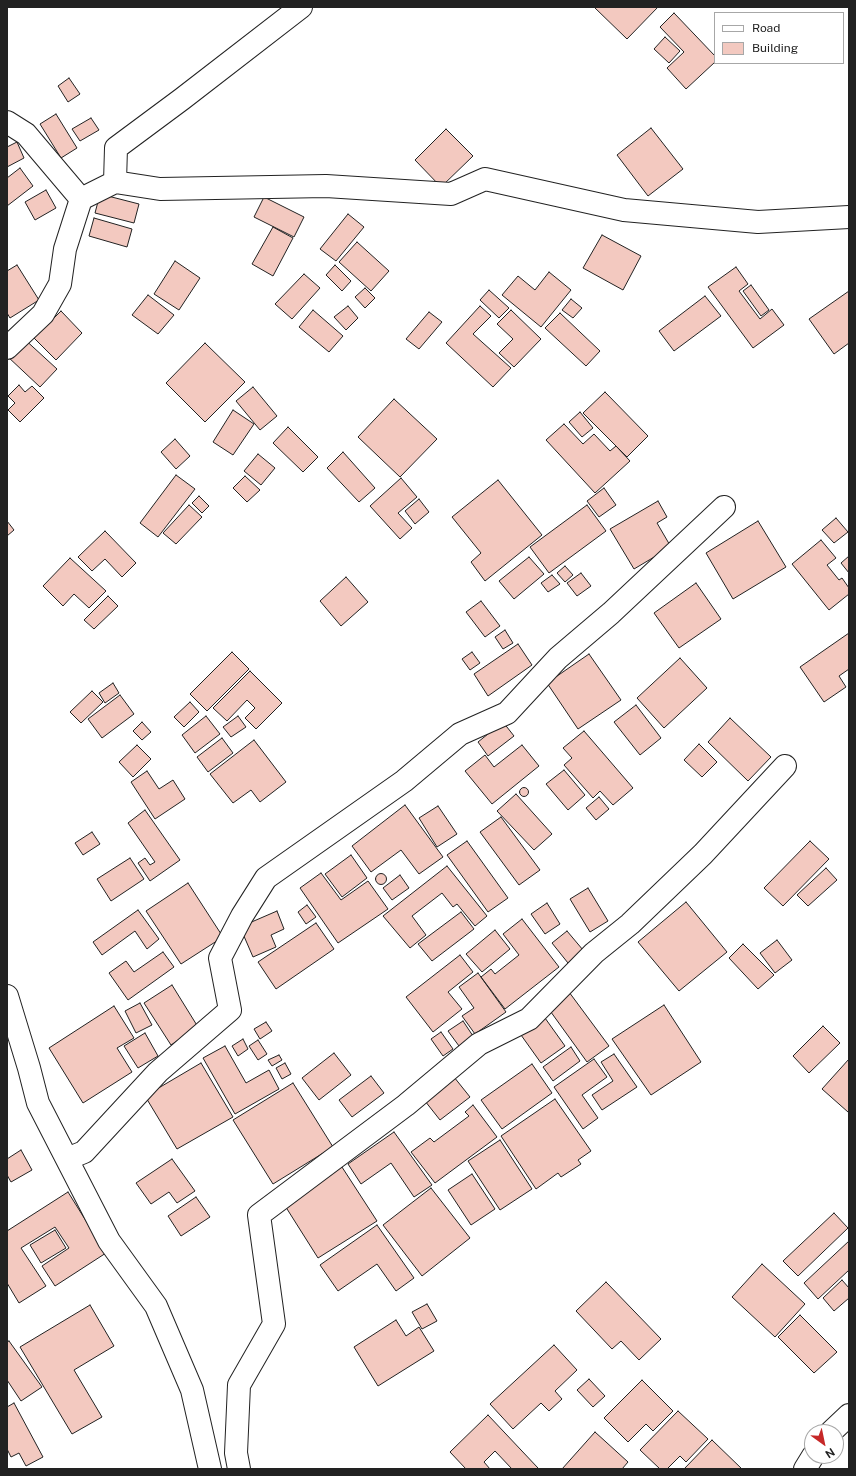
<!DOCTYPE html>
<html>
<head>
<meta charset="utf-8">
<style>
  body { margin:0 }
  #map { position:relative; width:856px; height:1476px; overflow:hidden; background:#fff; font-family:"Public Sans",sans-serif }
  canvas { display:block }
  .frame { position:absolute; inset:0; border:8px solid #222; pointer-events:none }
  .legend { position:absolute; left:714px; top:12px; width:130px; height:52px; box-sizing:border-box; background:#fff; border:1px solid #a7a7a7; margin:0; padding:5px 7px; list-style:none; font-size:12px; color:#222 }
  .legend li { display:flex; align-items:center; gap:8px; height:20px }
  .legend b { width:20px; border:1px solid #a7a7a7 }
  .north { position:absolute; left:804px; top:1424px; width:40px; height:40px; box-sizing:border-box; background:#fff; border:1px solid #a7a7a7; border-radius:50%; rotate:147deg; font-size:11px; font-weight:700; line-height:16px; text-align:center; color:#222 }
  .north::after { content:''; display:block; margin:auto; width:14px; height:18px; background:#c62828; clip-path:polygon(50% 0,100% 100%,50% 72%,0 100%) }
</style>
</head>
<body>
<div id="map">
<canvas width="856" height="1476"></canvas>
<div class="frame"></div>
<ul class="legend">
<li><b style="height:5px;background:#fff"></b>Road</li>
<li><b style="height:11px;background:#f3c9c0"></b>Building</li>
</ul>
<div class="north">N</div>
</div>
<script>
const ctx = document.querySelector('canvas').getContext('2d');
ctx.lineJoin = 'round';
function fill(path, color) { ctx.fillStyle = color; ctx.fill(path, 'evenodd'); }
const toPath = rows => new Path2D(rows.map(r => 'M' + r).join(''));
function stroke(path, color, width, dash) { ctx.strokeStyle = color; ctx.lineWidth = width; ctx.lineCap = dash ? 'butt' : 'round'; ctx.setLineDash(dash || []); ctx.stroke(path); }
const building = toPath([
  [594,7,658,7,627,39,594,7],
  [674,13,715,56,715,62,686,89,667,68,684,52,660,27,674,13],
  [665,37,680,51,669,63,654,49,665,37],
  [69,78,80,94,68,102,58,86,69,78],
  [56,114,77,148,61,158,40,124,56,114],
  [91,118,99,130,80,141,72,129,91,118],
  [651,128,683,169,648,196,617,155,651,128],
  [446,129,473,156,441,187,415,160,446,129],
  [17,142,24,158,7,167,7,147,17,142],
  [20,168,33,186,7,206,7,178,20,168],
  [46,190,56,208,35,220,25,202,46,190],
  [100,194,139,204,134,223,95,213,100,194],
  [264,197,304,217,294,237,254,217,264,197],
  [348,214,364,227,336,261,320,249,348,214],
  [94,218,132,229,127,247,89,236,94,218],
  [273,227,293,238,273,276,252,264,273,227],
  [602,235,641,256,623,290,583,268,602,235],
  [357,242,389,271,371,291,339,262,357,242],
  [175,261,200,278,179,310,154,294,175,261],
  [17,265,39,300,10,318,7,313,7,271,17,265],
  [335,265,351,281,342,291,326,275,335,265],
  [736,267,748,284,739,291,760,319,772,309,784,325,753,348,708,287,736,267],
  [549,272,571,290,541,327,502,295,518,276,535,290,549,272],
  [304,274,320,288,292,319,275,304,304,274],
  [751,285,769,310,761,316,743,291,751,285],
  [365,288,375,298,365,308,355,297,365,288],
  [489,290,509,308,499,318,480,300,489,290],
  [849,291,849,343,834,354,809,319,849,291],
  [148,295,174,315,158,334,132,315,148,295],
  [705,296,721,316,674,351,659,331,705,296],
  [571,299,582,308,573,318,562,310,571,299],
  [348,306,358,318,346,330,334,317,348,306],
  [480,306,491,316,473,334,511,368,493,387,446,343,480,306],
  [313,310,343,336,329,352,299,327,313,310],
  [511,310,541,339,514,367,499,353,513,339,497,324,511,310],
  [61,311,82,333,56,360,34,338,61,311],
  [429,312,442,322,419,349,406,339,429,312],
  [560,313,600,351,586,366,545,328,560,313],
  [21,336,57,369,40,387,7,356,21,336],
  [205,343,245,382,205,422,166,383,205,343],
  [19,385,25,392,32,386,44,398,20,422,8,410,15,403,8,396,19,385],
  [253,387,277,416,260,430,236,401,253,387],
  [605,392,648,436,627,457,583,413,605,392],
  [394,399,437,439,400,477,358,437,394,399],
  [233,410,254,424,233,455,213,442,233,410],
  [580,412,593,428,582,437,569,422,580,412],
  [564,424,583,444,594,434,610,451,616,446,630,461,595,493,546,440,564,424],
  [288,427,318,457,303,472,273,443,288,427],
  [175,439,190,456,176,469,161,452,175,439],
  [343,452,375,488,359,502,327,468,343,452],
  [258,454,275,468,261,485,244,471,258,454],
  [176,475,195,489,158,537,140,523,176,475],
  [245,476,260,490,247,502,233,488,245,476],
  [401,478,417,497,398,513,412,528,400,539,370,506,401,478],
  [498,480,542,535,485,581,471,562,481,553,452,517,498,480],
  [604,488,616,505,599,517,587,501,604,488],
  [199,496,209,506,202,513,192,503,199,496],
  [419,499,429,512,415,524,405,511,419,499],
  [658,501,667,517,657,523,671,547,634,569,610,529,658,501],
  [189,505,202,517,176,544,163,533,189,505],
  [587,505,606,531,549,573,530,547,587,505],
  [836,518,848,532,834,543,822,530,836,518],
  [7,521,14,530,7,536,7,521],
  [758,521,786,567,733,599,706,553,758,521],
  [105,531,136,563,122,577,105,559,92,571,78,557,105,531],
  [821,540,836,558,827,565,839,580,842,578,849,588,849,594,829,610,792,564,821,540],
  [849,556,849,573,841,563,849,556],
  [529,557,544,574,514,599,499,581,529,557],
  [70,558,106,591,89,608,74,594,63,606,43,586,70,558],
  [565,566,573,575,565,582,557,573,565,566],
  [581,573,591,586,577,596,567,583,581,573],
  [552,575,560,584,548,592,541,583,552,575],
  [346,577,368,602,341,626,320,601,346,577],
  [696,583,721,619,679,648,654,613,696,583],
  [108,596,118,606,94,629,84,620,108,596],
  [481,601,500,626,485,637,466,612,481,601],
  [505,630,513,643,503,649,495,637,505,630],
  [849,633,849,669,839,676,846,687,824,702,800,667,849,633],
  [518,644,532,665,488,696,474,674,518,644],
  [232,652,249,669,207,711,190,694,232,652],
  [472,652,480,663,470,670,462,659,472,652],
  [589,654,621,700,578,729,547,683,589,654],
  [680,658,707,688,664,728,637,698,680,658],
  [250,671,282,703,256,729,245,718,255,708,247,700,227,721,213,708,250,671],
  [113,683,119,693,105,703,99,693,113,683],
  [92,691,103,702,81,723,70,712,92,691],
  [120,695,134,714,102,738,88,719,120,695],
  [190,702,199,712,184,727,174,717,190,702],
  [636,705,661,738,640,755,614,722,636,705],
  [206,716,220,734,195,753,182,735,206,716],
  [238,716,246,727,231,737,223,727,238,716],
  [730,718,771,757,748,781,708,742,730,718],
  [142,722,151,732,142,740,133,731,142,722],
  [503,722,514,736,488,756,478,742,503,722],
  [584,731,633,788,613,805,600,791,593,798,564,765,572,758,563,748,584,731],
  [222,738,233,753,208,772,197,757,222,738],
  [254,740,286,782,260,802,251,790,233,803,210,774,254,740],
  [699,744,717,762,702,777,684,760,699,744],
  [137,745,151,759,133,777,119,762,137,745],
  [522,745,539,766,492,804,465,771,485,755,494,767,522,745],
  [564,770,585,795,568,810,546,784,564,770],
  [147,771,159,789,173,780,185,799,155,819,131,782,147,771],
  '519.5 792a4.5 4.5 0 1 1 9 0a4.5 4.5 0 1 1-9 0Z',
  [516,794,552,834,534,850,497,811,516,794],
  [599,797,609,809,596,820,586,808,599,797],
  [405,805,443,857,419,874,401,850,371,872,352,846,405,805],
  [438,806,457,834,437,847,419,818,438,806],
  [145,810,180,860,150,881,138,863,145,858,150,865,155,862,128,823,145,810],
  [501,817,540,870,519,885,480,832,501,817],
  [92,832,100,844,83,855,75,843,92,832],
  [467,841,508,898,488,912,447,855,467,841],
  [810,841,829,859,783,906,764,888,810,841],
  [351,855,367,878,342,897,325,874,351,855],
  [130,858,144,879,111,901,97,879,130,858],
  [447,866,487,916,475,926,457,904,453,907,442,893,412,916,426,935,410,948,383,916,447,866],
  [826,868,837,880,808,906,797,895,826,868],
  [321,873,341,900,368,881,388,909,338,943,300,888,321,873],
  '375.5 879a5.5 5.5 0 1 1 11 0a5.5 5.5 0 1 1-11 0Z',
  [400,875,409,888,392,900,383,888,400,875],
  [188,883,223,937,181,964,146,911,188,883],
  [588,888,608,921,590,932,570,899,588,888],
  [686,902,727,952,679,991,638,942,686,902],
  [547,903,560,924,545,934,531,914,547,903],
  [307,905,316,917,306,924,298,912,307,905],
  [138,910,159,939,147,949,135,931,102,955,93,942,138,910],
  [277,911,284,929,271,935,276,947,253,957,240,927,277,911],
  [461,912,474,929,432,961,418,944,461,912],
  [522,919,559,967,505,1009,481,977,491,969,495,974,519,955,503,934,522,919],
  [316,923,334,949,276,989,258,962,316,923],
  [495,930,510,949,482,972,466,954,495,930],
  [567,931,583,950,568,963,552,943,567,931],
  [777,940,792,960,775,973,760,953,777,940],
  [743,944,774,975,758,989,729,958,743,944],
  [163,952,174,967,128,1000,109,973,126,961,134,972,163,952],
  [460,955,473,972,448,992,462,1009,433,1032,406,997,460,955],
  [478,973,506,1012,475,1034,462,1016,474,1008,459,987,478,973],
  [172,985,198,1027,171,1045,144,1003,172,985],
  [569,992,609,1046,587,1062,548,1008,569,992],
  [140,1003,152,1025,136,1033,125,1011,140,1003],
  [664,1005,701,1062,651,1095,612,1039,664,1005],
  [114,1006,134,1038,117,1048,132,1072,83,1103,49,1048,114,1006],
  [545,1018,565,1046,541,1063,521,1035,545,1018],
  [463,1021,473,1036,459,1046,448,1031,463,1021],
  [266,1022,272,1031,260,1039,254,1029,266,1022],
  [823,1026,840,1043,809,1073,793,1056,823,1026],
  [441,1032,453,1049,443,1056,431,1039,441,1032],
  [145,1033,158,1056,138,1068,124,1046,145,1033],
  [243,1039,248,1049,238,1056,232,1046,243,1039],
  [258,1040,267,1054,258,1060,249,1046,258,1040],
  [225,1046,246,1083,269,1070,279,1089,235,1114,203,1058,225,1046],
  [571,1047,580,1061,553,1081,543,1067,571,1047],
  [334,1053,351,1075,319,1100,302,1078,334,1053],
  [614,1054,637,1087,602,1110,592,1095,613,1081,601,1062,614,1054],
  [279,1055,282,1060,272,1066,268,1060,279,1055],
  [594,1059,607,1077,582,1095,598,1118,583,1129,554,1087,594,1059],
  [849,1059,849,1111,848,1112,822,1089,849,1059],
  [201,1063,233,1117,177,1149,145,1096,201,1063],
  [285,1063,291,1074,282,1079,276,1068,285,1063],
  [532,1064,552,1093,502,1129,481,1100,532,1064],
  [371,1076,384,1093,352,1117,339,1100,371,1076],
  [454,1077,470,1097,440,1120,425,1101,454,1077],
  [293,1083,333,1147,273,1184,233,1120,293,1083],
  [555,1099,591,1151,578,1160,581,1164,561,1177,558,1173,536,1189,501,1136,555,1099],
  [473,1105,497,1137,435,1183,411,1152,430,1138,434,1142,469,1116,465,1112,473,1105],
  [394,1132,432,1185,414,1197,391,1163,361,1184,348,1164,394,1132],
  [500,1140,532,1189,500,1210,468,1161,500,1140],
  [21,1150,32,1170,11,1182,7,1175,7,1159,21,1150],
  [172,1159,195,1191,177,1203,169,1192,151,1204,136,1183,172,1159],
  [340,1164,377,1221,318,1258,282,1201,340,1164],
  [472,1174,495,1209,471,1225,448,1190,472,1174],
  [431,1188,470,1238,422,1276,383,1225,431,1188],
  [68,1192,106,1253,55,1286,42,1266,69,1248,55,1227,21,1248,46,1286,19,1303,7,1283,7,1231,68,1192],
  [196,1197,210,1217,181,1236,168,1216,196,1197],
  [834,1213,848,1228,798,1276,783,1261,834,1213],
  [377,1225,414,1278,396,1291,377,1264,338,1291,320,1265,377,1225],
  [55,1230,66,1248,41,1263,30,1245,55,1230],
  [849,1241,849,1270,818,1299,804,1283,849,1241],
  [762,1264,805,1304,775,1337,732,1297,762,1264],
  [842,1280,849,1288,849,1298,834,1311,823,1298,842,1280],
  [606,1282,661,1339,639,1360,621,1341,612,1349,576,1311,606,1282],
  [427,1304,437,1321,422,1329,412,1312,427,1304],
  [90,1305,114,1346,74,1370,102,1417,72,1434,20,1347,90,1305],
  [800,1315,837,1352,814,1373,778,1337,800,1315],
  [396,1320,406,1336,419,1327,434,1351,378,1386,354,1347,396,1320],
  [9,1341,42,1387,21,1401,7,1380,7,1342,9,1341],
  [554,1345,577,1370,555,1391,562,1399,549,1411,541,1403,513,1429,490,1404,554,1345],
  [589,1379,605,1396,593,1407,577,1390,589,1379],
  [642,1380,673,1411,653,1431,646,1424,628,1442,604,1418,642,1380],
  [14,1403,43,1457,26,1466,19,1453,11,1457,7,1449,7,1407,14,1403],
  [678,1411,708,1439,686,1462,680,1456,667,1469,660,1469,640,1450,678,1411],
  [488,1415,538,1468,537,1469,512,1469,495,1451,484,1462,490,1469,466,1469,450,1452,488,1415],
  [595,1432,628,1462,622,1469,562,1469,595,1432],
  [712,1440,742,1469,684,1469,712,1440]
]);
fill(building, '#f3c9c0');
stroke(building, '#222', 1);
const street = toPath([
  [7,122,26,134,81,199],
  [115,182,116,148,182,99,301,7],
  [7,348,43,314,60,284,65,249,81,199,115,182,160,189,326,186,451,194,485,179,624,210,758,222,849,217],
  [7,996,29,1068,38,1103,109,1241,156,1306,192,1390,210,1469],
  [67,1159,84,1152,158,1072,230,1010,220,958,242,916,266,878,404,781,460,734,507,713,558,658,611,613,724,507],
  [831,1432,849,1415],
  [239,1469,236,1453,239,1385,274,1324,259,1215,406,1105,479,1044,529,1019,594,953,630,924,703,854,785,766],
  [805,1469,813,1456]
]);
stroke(street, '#222', 24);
stroke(street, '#fff', 22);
</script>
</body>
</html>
